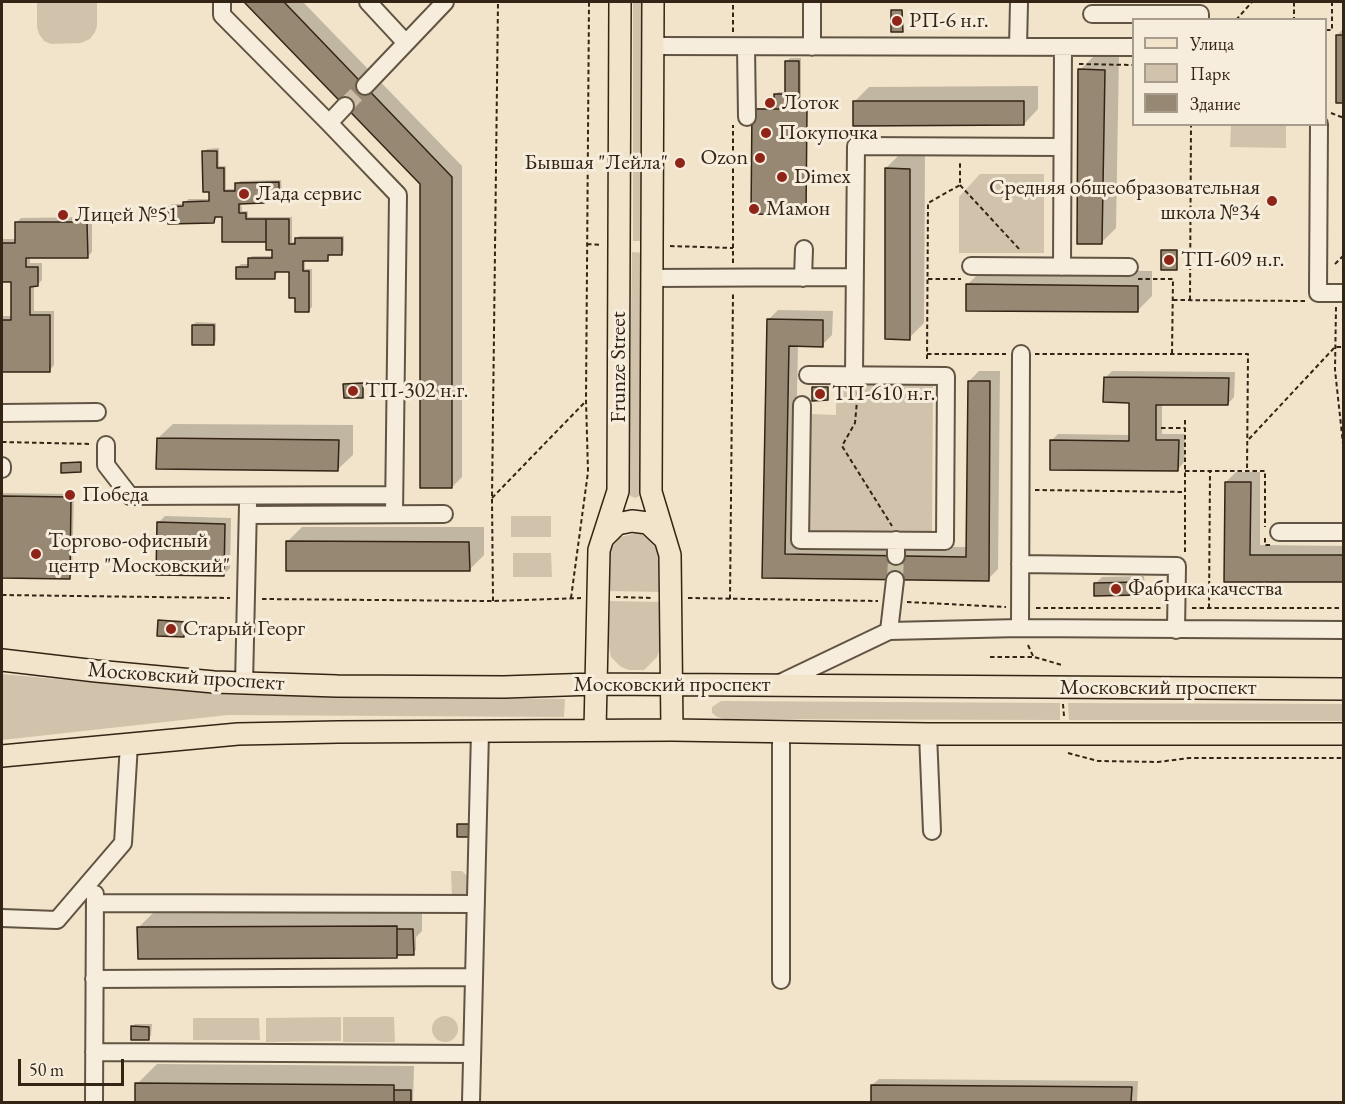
<!DOCTYPE html>
<html>
<head>
<meta charset="utf-8">
<style>
  body { margin:0 }
  #map { position:relative; width:1345px; height:1104px; overflow:hidden; background:#f1e4ca; font-family:"EB Garamond",serif }
  canvas { display:block }
  .frame { position:absolute; inset:0; border:3px solid #332415; pointer-events:none }
  .legend { position:absolute; left:1132px; top:18px; width:195px; height:108px; box-sizing:border-box; background:#f6eddd; border:2px solid #a89d8d; margin:0; padding:8px 10px; list-style:none; font-size:18px; color:#332415 }
  .legend li { display:flex; align-items:center; gap:12px; height:30px }
  .legend b { width:30px; border:2px solid #a89d8d }
  .scale { position:absolute; left:18px; top:1059px; width:106px; height:27px; box-sizing:border-box; border:3px solid #332415; border-top:0; padding-left:8px; font-size:18px; line-height:21px; white-space:nowrap; color:#332415; -webkit-text-stroke:4px #f6eddd; paint-order:stroke }
</style>
</head>
<body>
<div id="map">
<canvas width="1345" height="1104"></canvas>
<div class="frame"></div>
<ul class="legend">
<li><b style="height:8px;background:#f1e4ca"></b>Улица</li>
<li><b style="height:16px;background:#d1c3ab"></b>Парк</li>
<li><b style="height:16px;background:#968873"></b>Здание</li>
</ul>
<div class="scale">50 m</div>
</div>
<script>
const ctx = document.querySelector('canvas').getContext('2d');
ctx.lineJoin = 'round';
function fill(path, color) { ctx.fillStyle = color; ctx.fill(path, 'evenodd'); }
const toPath = rows => new Path2D(rows.map(r => 'M' + r).join(''));
function stroke(path, color, width, dash) { ctx.strokeStyle = color; ctx.lineWidth = width; ctx.lineCap = dash ? 'butt' : 'round'; ctx.setLineDash(dash || []); ctx.stroke(path); }
function drawText(font, color, halo, rows, align = 'center') {
  ctx.font = font + ' "EB Garamond",serif'; ctx.lineWidth = 6; ctx.setLineDash([]); ctx.textBaseline = 'middle'; ctx.strokeStyle = halo; ctx.fillStyle = color; for (const [text, x, y, turn = 0] of rows) {
    ctx.save(); ctx.translate(x, y); ctx.rotate((+turn || 0) * Math.PI / 180); ctx.textAlign = isNaN(turn) ? turn : align; if (halo) ctx.strokeText(text, 0, 0); ctx.fillText(text, 0, 0); ctx.restore();
  }
}
fill(toPath([
  [37,2,97,2,97,26,95,32,90,39,81,43,51,44,44,41,39,34,37,27],
  [633,2,645,2,644,241,633,241],
  [1231,125,1286,125,1286,148,1230,147],
  [980,174,1044,174,1044,253,959,253,959,197],
  [632,252,644,253,640,489,639,496,636,498,630,496,629,489],
  [836,383,933,384,932,534,809,533,810,414,836,415],
  [511,516,551,516,551,537,511,537],
  [637,533,653,538,661,552,661,592,609,591,610,550,620,537],
  [513,553,551,553,552,577,513,577],
  [609,601,661,602,660,649,657,657,644,670,629,670,621,667,611,657,608,643],
  [2,674,229,695,565,699,564,717,228,715,2,740],
  [721,701,1060,703,1060,720,725,719,717,717,712,713,712,707],
  [1068,703,1343,704,1343,721,1069,720],
  [451,871,462,871,469,878,468,892,461,897,452,897],
  '432 1029a13 13 0 1 1 26 0a13 13 0 1 1-26 0Z',
  [341,1017,341,1041,266,1042,266,1018],
  [343,1017,394,1017,395,1042,343,1042],
  [193,1018,259,1018,260,1040,193,1040]
]), '#d1c3ab');
fill(toPath([
  [246,2,303,2,462,166,462,477,452,487,422,183],
  [1342,30,1344,30,1344,102,1337,35],
  [1095,55,1119,55,1116,228,1101,243,1080,70],
  [790,58,801,58,801,105,797,109,807,109,806,213,754,108,775,108,775,95,778,92,786,92,787,61],
  [1038,86,1038,109,1024,124,854,102,869,87],
  [219,148,219,166,226,166,226,189,237,189,237,184,240,181,281,180,282,192,279,195,267,195,264,202,241,202,242,211,248,211,248,217,292,217,292,242,296,242,299,236,344,236,344,251,341,254,330,254,327,260,305,260,305,269,312,269,312,307,309,310,297,296,291,271,278,271,275,277,238,267,241,264,249,264,250,259,252,256,274,256,274,248,268,240,223,216,217,216,214,222,169,207,172,204,185,204,188,199,210,199,204,152,207,149],
  [901,153,925,155,924,323,909,338,886,168],
  [92,217,92,252,87,257,30,257,30,263,42,263,42,280,37,285,34,285,34,311,54,311,54,365,50,370,2,370,2,316,13,316,13,281,2,281,2,239,16,239,16,223,21,218],
  [982,270,1152,271,1152,296,1137,311,967,285],
  [778,310,833,311,832,335,822,345,798,345,794,545,968,547,969,381,979,371,1000,371,998,569,988,579,764,576,768,320],
  [196,322,216,323,216,341,213,344,193,325],
  [1112,371,1235,372,1234,397,1228,404,1162,403,1162,434,1185,434,1184,462,1178,469,1051,441,1058,434,1131,435,1131,401,1105,378],
  [173,424,353,425,353,455,338,469,158,438],
  [1236,472,1260,472,1260,545,1344,546,1344,581,1226,580,1226,482],
  [2,493,74,494,72,575,69,578,2,577],
  [165,516,231,518,230,568,224,574,158,523],
  [302,527,484,527,484,555,469,570,287,542],
  [1144,576,1145,587,1138,594,1095,584,1102,577],
  [161,620,186,621,185,635,159,621],
  [422,901,422,931,416,937,416,950,413,953,400,953,396,957,139,927,164,902],
  [135,1024,152,1024,151,1036,148,1038,132,1027],
  [157,1064,414,1066,413,1102,137,1102,137,1084],
  [879,1079,1138,1081,1137,1102,872,1102,872,1085]
]), '#0003');
const building = toPath([
  [244,2,284,2,452,177,452,488,420,488,420,184,244,2],
  [891,10,902,10,903,32,891,32,891,10],
  [1336,35,1344,35,1344,103,1336,103,1336,35],
  [785,61,799,61,799,109,774,109,774,94,785,94,785,61],
  [1078,69,1105,70,1102,244,1077,244,1078,69],
  [853,101,1024,101,1024,125,853,126,853,101],
  [752,109,807,109,806,215,751,214,752,109],
  [202,151,217,151,217,168,224,168,224,191,235,191,235,183,279,182,279,197,264,197,264,203,239,204,239,213,246,213,246,219,266,219,266,242,222,242,222,217,215,217,214,223,168,224,168,207,183,206,183,202,209,201,209,192,203,192,202,151],
  [885,168,910,169,910,340,885,339,885,168],
  [266,219,289,219,289,244,295,244,295,238,342,238,342,255,328,255,328,261,303,261,303,271,309,271,309,312,295,312,295,298,289,298,289,272,275,272,275,279,236,279,236,267,248,267,248,258,272,258,272,250,266,250,266,219],
  [15,222,87,222,88,258,26,258,26,267,38,267,38,286,30,287,30,315,50,315,50,372,2,372,2,320,11,320,11,282,2,282,2,243,15,243,15,222],
  [1161,250,1177,250,1177,270,1161,270,1161,250],
  [966,284,1138,286,1138,312,966,311,966,284],
  [767,319,823,320,823,347,789,346,785,554,966,557,968,381,990,381,989,581,762,578,767,319],
  [192,325,214,325,214,345,192,345,192,325],
  [1104,377,1229,378,1228,405,1156,405,1156,440,1179,440,1178,471,1050,470,1050,440,1129,441,1129,403,1103,402,1104,377],
  [363,383,363,398,344,398,343,384,363,383],
  [812,387,828,387,828,400,812,401,812,387],
  [157,438,339,440,338,471,156,469,157,438],
  [81,462,81,472,61,473,61,463,81,462],
  [1225,482,1251,482,1250,555,1344,555,1344,582,1224,582,1225,482],
  [2,496,71,497,70,579,2,578,2,496],
  [157,522,225,524,224,576,156,575,157,522],
  [286,541,469,542,470,571,286,571,286,541],
  [1138,582,1139,595,1094,596,1094,583,1138,582],
  [158,620,185,622,184,637,157,636,158,620],
  [457,824,471,824,471,837,457,837,457,824],
  [397,926,397,958,138,959,137,927,397,926],
  [397,929,413,929,414,955,397,955,397,929],
  [131,1026,149,1027,149,1040,131,1040,131,1026],
  [135,1083,394,1085,394,1102,135,1102,135,1083],
  [871,1085,1132,1087,1131,1102,871,1102,871,1085],
  [394,1090,411,1090,411,1102,394,1102,394,1090]
]);
fill(building, '#968873');
stroke(building, '#332415', 1.5);
stroke(toPath([
  [345,106,365,86],
  [895,580,896,556]
]), '#cbbea6', 16, [16, 8]);
const minor = toPath([
  [222,2,222,15,329,123,398,195,394,514],
  [368,2,406,43],
  [1092,14,1200,14,1200,20],
  [653,46,1134,47],
  [746,47,747,117],
  [812,47,812,2],
  [1018,47,1019,2],
  [365,86,445,2],
  [329,123,345,106],
  [1319,124,1318,293,1344,293],
  [971,266,1129,267],
  [1062,267,1063,47],
  [652,278,855,277],
  [803,278,804,249],
  [854,375,856,146,1062,147],
  [802,405,800,540,945,541,946,376,808,375],
  [2,413,97,412],
  [106,445,106,465,130,496,394,495],
  [2,466,2,469],
  [248,515,444,514],
  [1279,532,1344,532],
  [896,540,896,556],
  [1020,564,1177,566,1176,630],
  [1020,628,1021,354],
  [889,631,895,580],
  [244,684,248,505],
  [778,684,889,631,1020,628,1344,630],
  [781,732,781,980],
  [928,734,932,831],
  [95,903,476,904],
  [2,918,57,920,123,843,129,744],
  [94,979,474,977],
  [94,1052,472,1054],
  [94,1102,95,894],
  [471,1102,480,732]
]);
const major = toPath([
  [653,2,651,492,670,555,672,730],
  [603,538,617,524,632,521,648,523,665,539],
  [2,660,96,671,214,682,337,686,504,687,595,684,1344,689],
  [595,730,599,550,618,491,620,2],
  [2,756,238,734,338,732,672,730,928,734,1344,734]
]);
stroke(minor, '#625442', 20);
stroke(major, '#332415', 24);
stroke(toPath([
  [1294,2,1294,20],
  [1236,20,1252,2],
  [1326,30,1332,30,1332,2],
  [733,32,733,2],
  [1079,64,1134,65],
  [1331,113,1344,118],
  [960,185,1021,251],
  [587,244,601,245],
  [670,246,733,248],
  [733,263,733,125],
  [1335,264,1344,255],
  [928,279,961,279],
  [1138,279,1173,279,1172,354],
  [1173,300,1305,301],
  [1190,300,1191,124],
  [1336,307,1335,370,1344,453],
  [927,354,1006,354],
  [1035,354,1248,354,1247,472],
  [927,359,928,203,960,185,960,161],
  [858,390,855,423,842,446,892,526],
  [1161,428,1185,428],
  [1249,439,1335,347,1344,347],
  [2,442,92,444],
  [1185,471,1265,471,1265,527],
  [1035,490,1185,492],
  [492,498,586,401],
  [1265,538,1265,545,1270,545],
  [1185,552,1185,417],
  [2,595,230,598],
  [616,597,653,598],
  [571,598,588,472,586,400,589,2],
  [688,598,878,601],
  [262,599,493,601,581,598],
  [730,599,733,293],
  [493,601,492,498,498,2],
  [907,602,1006,607],
  [1036,608,1162,608],
  [1192,608,1344,608],
  [1209,608,1210,471],
  [1028,645,1033,656],
  [990,657,1034,657,1062,665],
  [1063,704,1064,716],
  [1068,753,1098,761,1158,762,1189,758,1344,758]
]), '#332415', 2, [4.5, 3]);
stroke(minor, '#f6eddd', 16);
stroke(major, '#f1e4ca', 21);
for (const [x, y, r, color] of [
  [897,21,6,"#8f2418"],
  [770,103,6,"#8f2418"],
  [766,133,6,"#8f2418"],
  [760,158,6,"#8f2418"],
  [680,163,6,"#8f2418"],
  [782,177,6,"#8f2418"],
  [244,194,6,"#8f2418"],
  [1272,201,6,"#8f2418"],
  [754,209,6,"#8f2418"],
  [63,215,6,"#8f2418"],
  [1169,260,6,"#8f2418"],
  [353,391,6,"#8f2418"],
  [820,394,6,"#8f2418"],
  [70,495,6,"#8f2418"],
  [36,554,6,"#8f2418"],
  [1116,589,6,"#8f2418"],
  [171,629,6,"#8f2418"]
]) { const dot = new Path2D(); dot.arc(x, y, r, 0, 2 * Math.PI); ctx.fillStyle = color; ctx.fill(dot); stroke(dot, '#f6eddd', 2); }
drawText('22px', '#332415', '#f6eddd', [
  ["РП-6 н.г.",909,21],
  ["Лоток",782,103],
  ["Покупочка",778,133],
  ["Ozon",748,158,"right"],
  ["Бывшая \"Лейла\"",668,163,"right"],
  ["Dimex",794,177],
  ["Средняя общеобразовательная",1260,188,"right"],
  ["школа №34",1260,213,"right"],
  ["Лада сервис",256,194],
  ["Мамон",766,209],
  ["Лицей №51",75,215],
  ["ТП-609 н.г.",1181,260],
  ["ТП-302 н.г.",365,391],
  ["ТП-610 н.г.",832,394],
  ["Победа",82,495],
  ["Торгово-офисный",48,541],
  ["центр \"Московский\"",48,566],
  ["Фабрика качества",1128,589],
  ["Старый Георг",183,629]
], 'left');
drawText('22px', '#332415', '#f6eddd', [
  ["Frunze Street",619,367,-90],
  ["Московский проспект",186,677,4],
  ["Московский проспект",672,685],
  ["Московский проспект",1158,688]
]);
</script>
</body>
</html>
